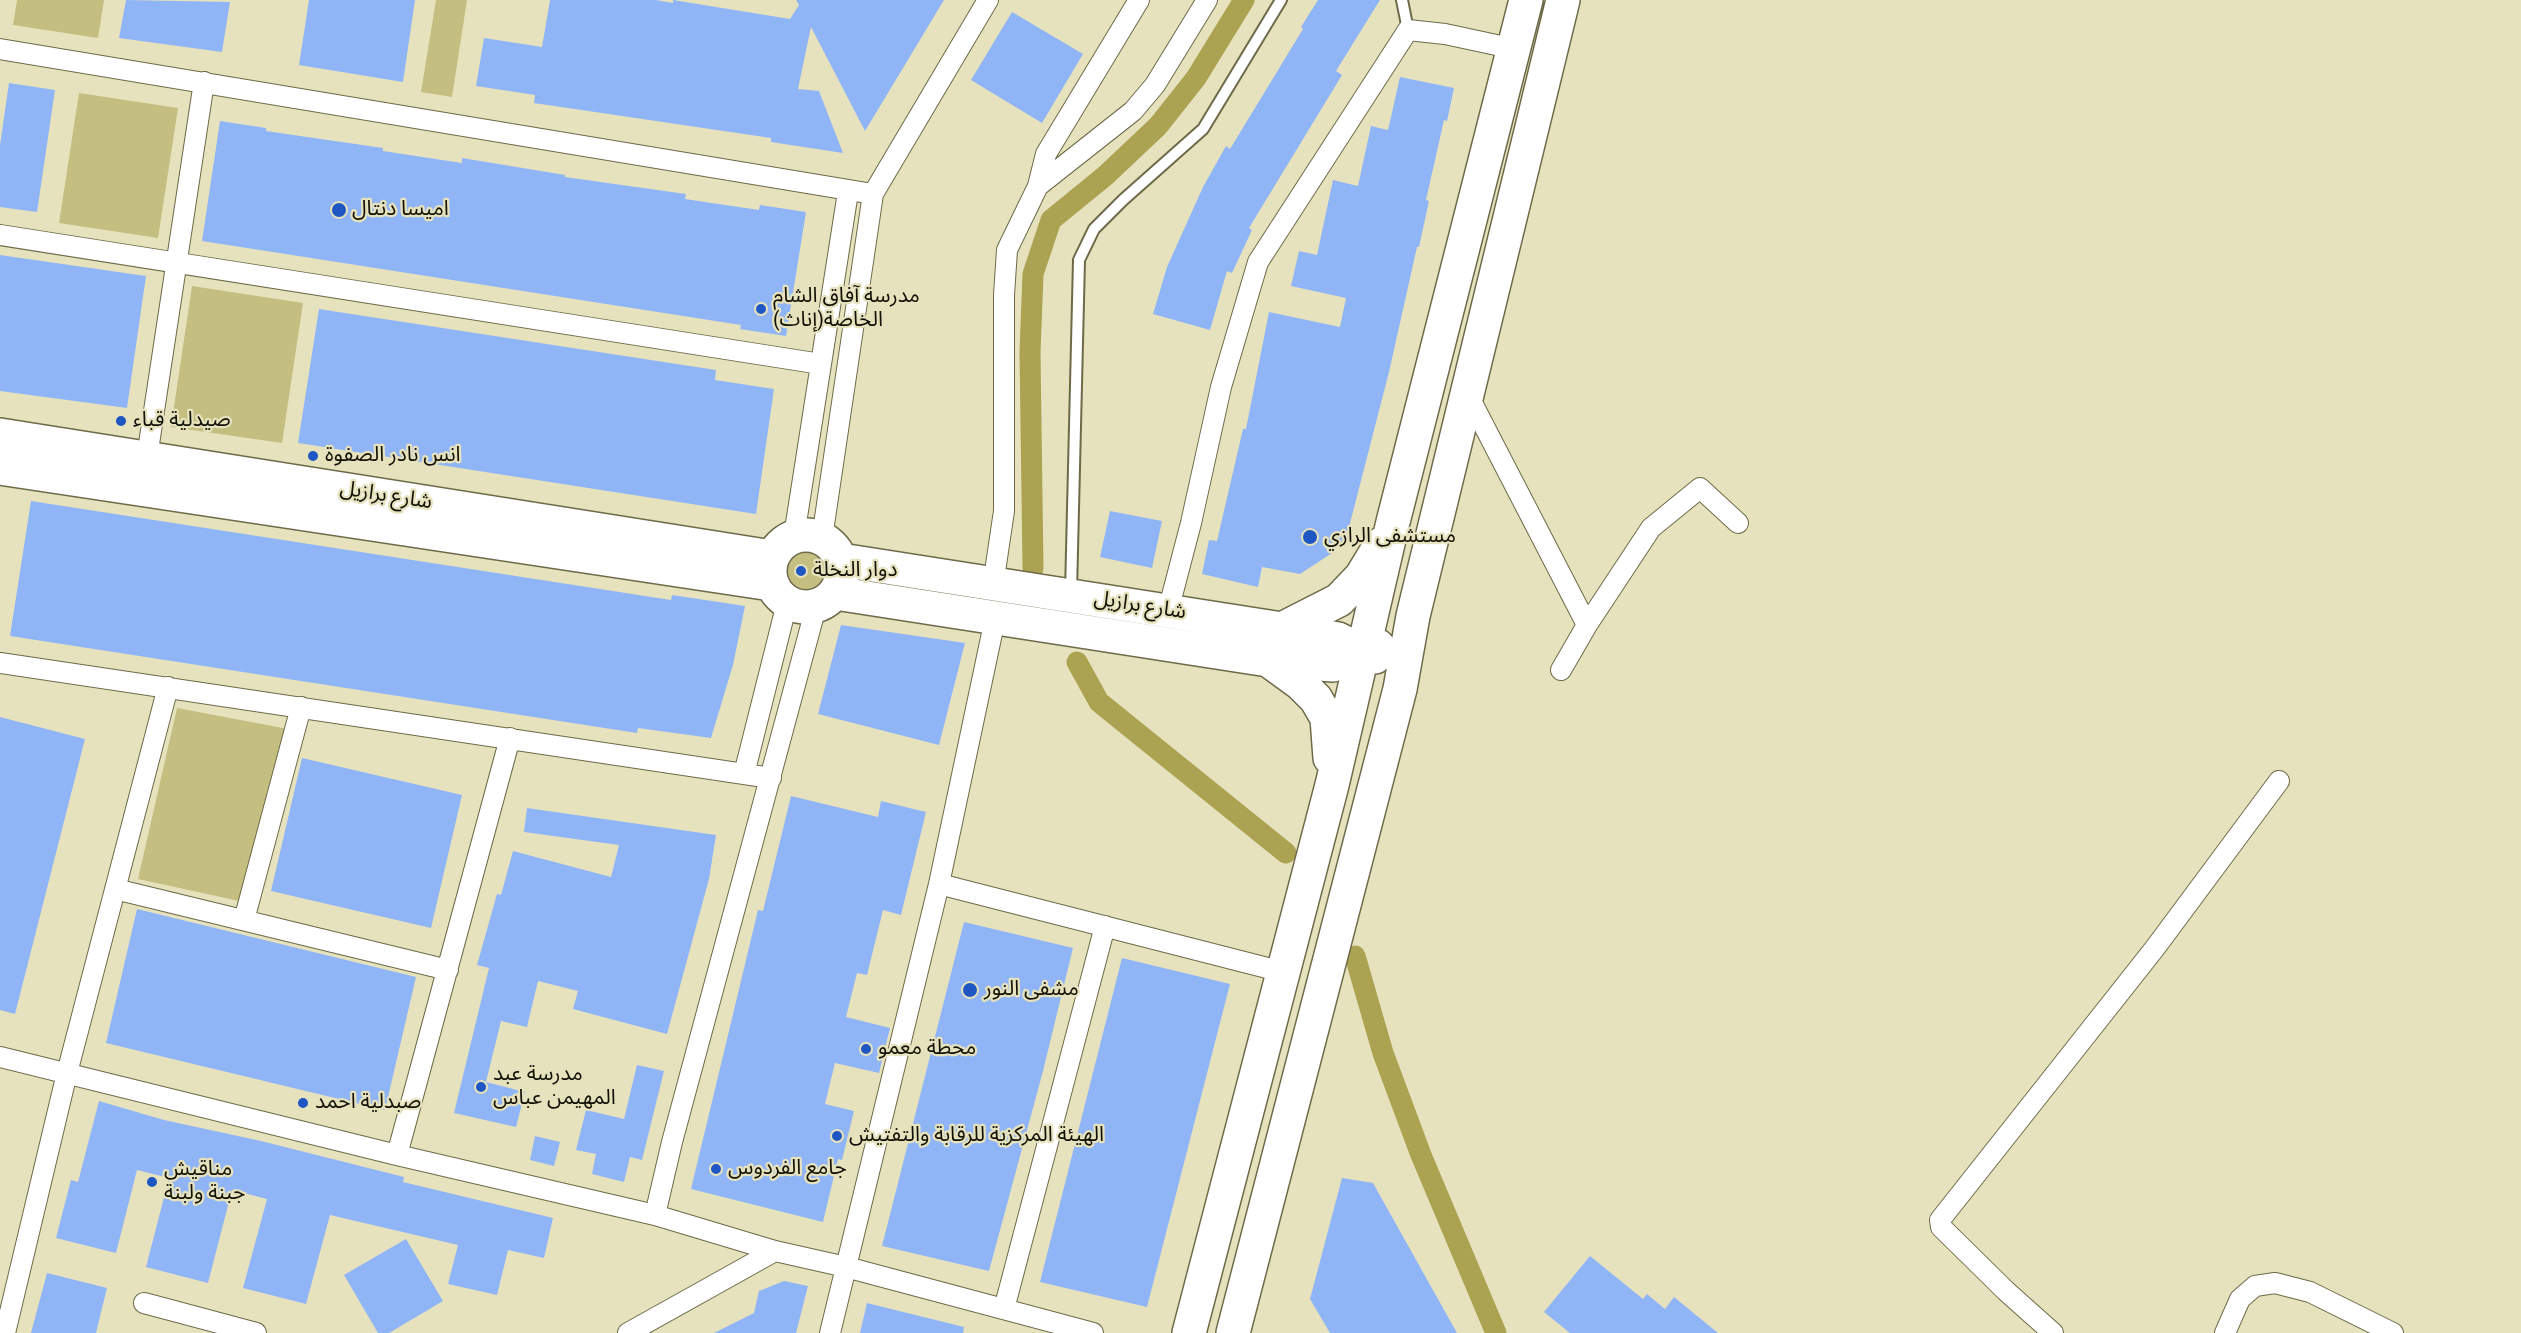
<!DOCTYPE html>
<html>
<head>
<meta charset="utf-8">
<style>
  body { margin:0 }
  canvas { display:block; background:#e6e2bd }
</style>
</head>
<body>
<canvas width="2521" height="1333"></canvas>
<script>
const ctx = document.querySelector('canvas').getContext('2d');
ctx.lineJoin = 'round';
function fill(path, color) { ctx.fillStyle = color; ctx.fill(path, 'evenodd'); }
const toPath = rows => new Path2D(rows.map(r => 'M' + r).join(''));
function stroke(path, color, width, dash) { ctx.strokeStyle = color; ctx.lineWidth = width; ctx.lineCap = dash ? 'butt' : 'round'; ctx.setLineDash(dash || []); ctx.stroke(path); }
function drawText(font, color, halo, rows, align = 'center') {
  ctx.font = font + ' "Roboto Condensed","Noto Sans Arabic",sans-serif'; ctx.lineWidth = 4.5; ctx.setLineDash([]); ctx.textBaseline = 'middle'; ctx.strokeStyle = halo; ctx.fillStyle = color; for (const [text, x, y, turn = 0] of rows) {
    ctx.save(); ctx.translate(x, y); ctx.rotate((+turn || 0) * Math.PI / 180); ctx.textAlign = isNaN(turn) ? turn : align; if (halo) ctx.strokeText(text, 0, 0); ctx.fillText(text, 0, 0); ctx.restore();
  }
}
fill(toPath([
  [17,0,104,0,98,38,13,25],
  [436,0,467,0,452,97,421,92],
  [79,93,178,108,158,238,59,223],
  [192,286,303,303,282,443,171,427],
  '785 571a21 21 0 1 1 42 0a21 21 0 1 1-42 0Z',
  [177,708,288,729,239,901,138,879]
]), '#c4be81');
stroke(toPath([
  [1033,568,1030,352,1033,274,1051,220,1105,176,1158,126,1196,78,1244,0],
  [1077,662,1099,702,1286,853],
  [1355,956,1383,1053,1421,1155,1496,1333]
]), '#aba252', 21);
fill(toPath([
  [126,0,230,2,222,52,119,38],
  [309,0,415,0,403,82,299,65],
  [550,0,656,0,673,3,673,0,790,19,799,5,796,0,944,0,865,131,811,27,798,89,819,91,843,153,771,142,771,138,534,103,535,95,476,86,484,38,542,47],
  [1318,0,1380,0,1336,71,1342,75,1249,228,1252,230,1232,273,1227,271,1210,330,1153,314,1167,267,1203,187,1226,146,1230,149,1303,29,1301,27],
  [1012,12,1083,54,1042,123,971,80],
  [1400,77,1454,88,1447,121,1444,120,1426,200,1429,201,1419,247,1417,247,1389,372,1347,535,1332,553,1300,574,1262,567,1258,587,1202,574,1209,540,1217,541,1243,429,1246,429,1269,312,1340,327,1346,298,1291,286,1299,251,1317,255,1333,180,1358,186,1371,126,1388,130],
  [9,83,55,90,37,212,0,207,0,145],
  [220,121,266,128,266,131,383,148,383,151,462,163,462,158,565,175,565,177,686,194,685,199,759,210,760,205,806,212,786,336,740,329,741,325,202,241],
  [0,255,146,276,127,408,0,391],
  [319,309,716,370,715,380,774,389,756,514,298,443],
  [31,501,671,600,672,595,745,606,733,665,711,738,638,728,637,733,10,636],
  [1110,511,1162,521,1152,568,1100,557],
  [841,625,965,643,939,745,818,714],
  [0,717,85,739,15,1014,0,1010],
  [302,758,462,795,431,928,271,891],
  [791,796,878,817,881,801,926,812,901,915,883,910,867,975,857,973,846,1017,890,1028,879,1073,835,1063,825,1104,854,1111,842,1160,838,1159,823,1222,691,1189,758,910,763,911],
  [527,808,716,835,709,879,667,1034,573,1009,578,991,538,981,527,1027,501,1021,486,1082,525,1092,516,1127,454,1113,489,968,477,965,497,894,501,895,513,851,611,877,619,845,524,832],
  [137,909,416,977,385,1110,106,1043],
  [964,922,1073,948,1043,1071,989,1271,882,1246],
  [1122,958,1230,984,1147,1307,1040,1282],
  [637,1065,664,1071,642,1160,630,1157,624,1182,592,1174,596,1154,576,1150,586,1110,624,1119],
  [99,1101,164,1120,261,1141,404,1177,403,1182,553,1218,544,1258,508,1250,497,1295,448,1284,458,1245,330,1215,306,1304,243,1288,267,1199,232,1190,208,1283,146,1267,169,1178,137,1170,116,1253,56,1238,71,1180,78,1182],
  [535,1136,560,1142,554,1166,530,1160],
  [1342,1178,1373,1183,1457,1333,1330,1333,1310,1299],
  [406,1239,443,1301,389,1333,378,1333,344,1275],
  [1590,1256,1643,1299,1647,1294,1665,1309,1674,1297,1718,1333,1570,1333,1544,1312],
  [47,1273,107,1288,96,1333,31,1333],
  [784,1281,808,1286,796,1333,714,1333,754,1313,759,1291],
  [867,1303,964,1327,963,1333,860,1333]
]), '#90b5f7');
const service = toPath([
  [1402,0,1408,30],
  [1071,592,1079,260,1094,229,1123,200,1203,129,1281,0]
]);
const minor = toPath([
  [0,49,873,194],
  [1038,186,1046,154,1139,0],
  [0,235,821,364],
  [1467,393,1587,625,1651,528,1700,488,1738,523],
  [147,457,204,82],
  [794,536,848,192],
  [822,538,873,194,988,0],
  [993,585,1004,511,1004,295,1007,250,1038,186,1133,111,1155,85,1207,0],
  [1168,611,1191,523,1221,387,1258,262,1408,30,1445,34,1515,49],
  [0,663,771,778],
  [1561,670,1587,625],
  [744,774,787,603],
  [939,884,1283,972],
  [115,889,448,970],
  [244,920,301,707],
  [0,1057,397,1155,655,1215,775,1251,846,1267,1093,1333],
  [397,1155,510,738],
  [655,1215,672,1142,816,607],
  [144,1303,256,1333],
  [1004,1309,1105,926],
  [5,1333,67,1073,168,687],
  [628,1333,775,1251],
  [830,1333,939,884,995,619],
  [2053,1333,2006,1291,1941,1227,1940,1220,2155,948,2279,781],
  [2225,1333,2240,1299,2255,1286,2275,1283,2310,1292,2393,1333]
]);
const trunk = toPath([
  [0,435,772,557],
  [0,468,771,584],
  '770 571a36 36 0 1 1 72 0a36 36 0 1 1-72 0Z',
  [841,560,1282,629,1338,639,1375,657],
  [835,593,1268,660,1333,665,1378,646],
  [1282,629,1339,600,1361,577,1381,544],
  [1268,660,1301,684,1316,699,1327,718,1330,758],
  [1189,1333,1332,785,1393,522,1526,0],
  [1233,1333,1400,689,1413,616,1563,0]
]);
stroke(service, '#6e6a49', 14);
stroke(minor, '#6e6a49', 22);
stroke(trunk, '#6e6a49', 36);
stroke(service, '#fff', 10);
stroke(minor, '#fff', 20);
stroke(trunk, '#fff', 33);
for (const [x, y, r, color] of [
  [339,210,8,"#1e56c3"],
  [761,309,6,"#1e56c3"],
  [121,421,6,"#1e56c3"],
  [313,456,6,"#1e56c3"],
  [1310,537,8,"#1e56c3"],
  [801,571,6,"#1e56c3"],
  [970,990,8,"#1e56c3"],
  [866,1049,6,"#1e56c3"],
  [481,1087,6,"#1e56c3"],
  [303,1103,6,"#1e56c3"],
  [837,1136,6,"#1e56c3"],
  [716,1169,6,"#1e56c3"],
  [152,1182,6,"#1e56c3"]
]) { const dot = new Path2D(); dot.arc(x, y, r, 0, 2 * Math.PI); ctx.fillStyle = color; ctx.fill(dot); stroke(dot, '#e6e2bd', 2); }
drawText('21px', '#121105', '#e6e2bd', [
  ["اميسا دنتال",352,210],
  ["مدرسة آفاق الشام",773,297],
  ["الخاصة(إناث)",773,321],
  ["صيدلية قباء",133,421],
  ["انس نادر الصفوة",325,456],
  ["مستشفى الرازي",1324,537],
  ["دوار النخلة",813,571],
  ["مشفى النور",984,990],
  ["محطة معمو",878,1049],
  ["مدرسة عبد",493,1075],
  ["المهيمن عباس",493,1099],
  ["صبدلية احمد",315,1103],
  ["الهيئة المركزية للرقابة والتفتيش",849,1136],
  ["جامع الفردوس",728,1169],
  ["مناقيش",164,1170],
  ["جبنة ولبنة",164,1194]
], 'left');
drawText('21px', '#121105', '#e6e2bd', [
  ["شارع برازيل",386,496,9],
  ["شارع برازيل",1140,606,9]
]);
</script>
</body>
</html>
